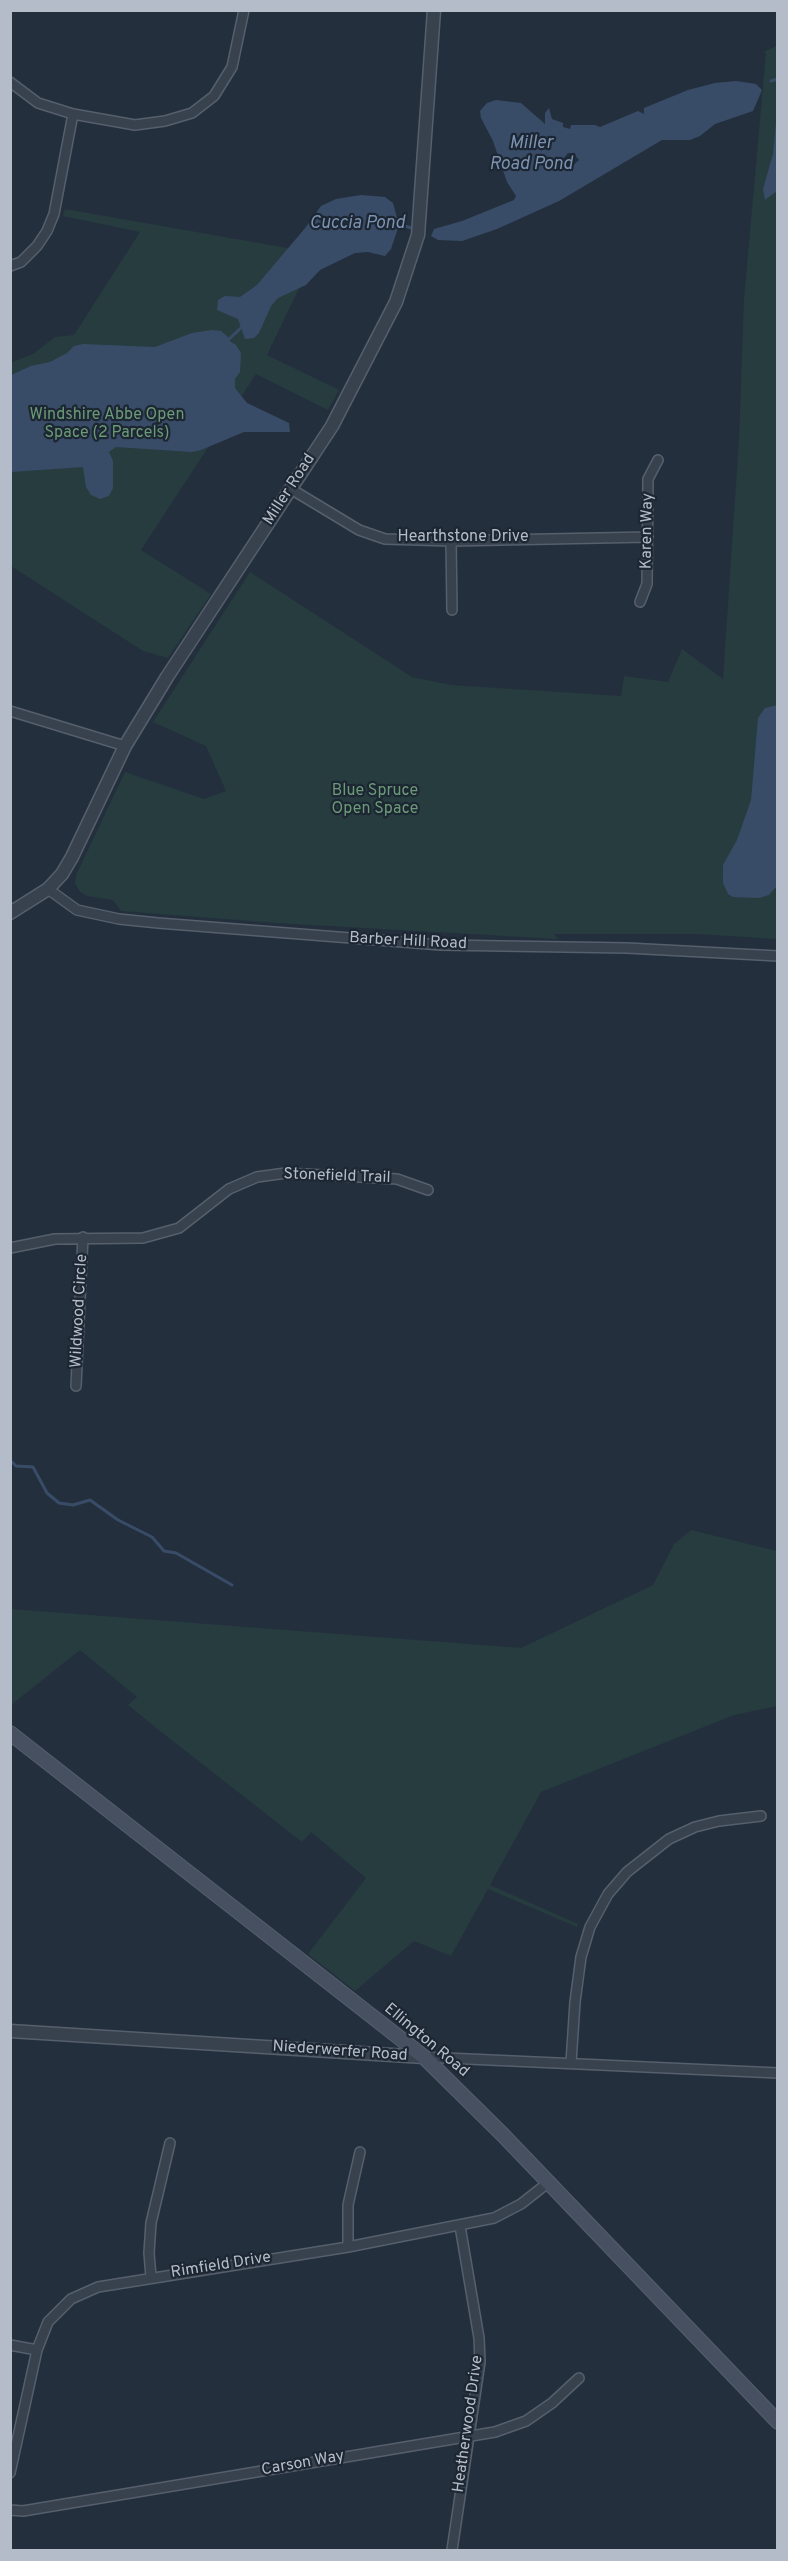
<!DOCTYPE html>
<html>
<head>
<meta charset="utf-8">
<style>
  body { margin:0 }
  #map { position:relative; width:788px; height:2561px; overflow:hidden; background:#242f3e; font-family:Overpass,sans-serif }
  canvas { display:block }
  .frame { position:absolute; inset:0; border:12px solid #b4bcc9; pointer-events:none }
</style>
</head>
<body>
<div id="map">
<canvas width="788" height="2561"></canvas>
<div class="frame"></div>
</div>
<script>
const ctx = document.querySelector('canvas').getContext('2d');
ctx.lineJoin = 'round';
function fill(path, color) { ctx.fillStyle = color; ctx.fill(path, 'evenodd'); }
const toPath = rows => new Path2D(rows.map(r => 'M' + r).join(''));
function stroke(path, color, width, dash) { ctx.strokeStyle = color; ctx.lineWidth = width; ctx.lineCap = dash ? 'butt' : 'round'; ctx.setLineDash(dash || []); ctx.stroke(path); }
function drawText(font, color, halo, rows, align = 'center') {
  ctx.font = font + ' Overpass,sans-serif'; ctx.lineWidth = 4.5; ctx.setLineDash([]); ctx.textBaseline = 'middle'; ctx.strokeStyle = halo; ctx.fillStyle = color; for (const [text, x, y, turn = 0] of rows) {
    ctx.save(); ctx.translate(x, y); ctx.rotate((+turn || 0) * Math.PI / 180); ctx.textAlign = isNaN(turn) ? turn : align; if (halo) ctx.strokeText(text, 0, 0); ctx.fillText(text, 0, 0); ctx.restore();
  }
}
fill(toPath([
  [777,46,777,939,697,934,554,934,558,939,277,923,121,911,113,900,87,896,80,892,75,883,76,875,125,772,204,799,226,791,206,746,153,722,250,572,412,677,451,685,621,696,624,676,668,682,682,649,723,679,739,440,744,299,766,53,763,52],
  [65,209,316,253,267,355,339,390,328,410,256,374,141,550,211,594,168,658,143,651,11,566,10,363,33,354,55,337,74,335,140,232,63,216],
  [691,1530,777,1551,777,1706,734,1715,541,1792,490,1885,578,1924,577,1927,488,1889,451,1956,414,1941,355,1991,308,1954,366,1878,311,1832,302,1842,160,1731,128,1705,137,1697,80,1650,11,1705,11,1609,521,1648,653,1585,674,1544]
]), '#263c3f');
fill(toPath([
  [736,81,756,84,762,90,753,111,715,124,700,136,690,140,662,140,559,201,497,229,462,241,438,240,431,236,434,229,462,221,514,200,516,196,507,182,493,141,481,118,480,111,487,103,496,100,521,103,545,124,545,113,549,108,552,119,563,123,563,127,570,129,571,125,595,125,600,127,638,111,644,114,644,108,688,90,715,83],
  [568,153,573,153,579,160,569,169,563,159],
  [777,112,777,191,765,200,763,189,773,154],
  [361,195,385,197,393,203,399,225,391,249,385,256,368,252,355,253,320,270,306,285,278,298,271,306,259,333,254,338,245,339,238,319,217,310,218,300,225,296,240,297,257,285,306,227,321,206,336,199],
  [212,330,221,331,228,337,228,340,236,345,241,353,240,372,235,379,235,388,247,403,289,423,290,432,244,432,201,450,192,452,116,447,109,452,113,461,113,488,109,496,100,499,91,495,86,487,83,467,11,472,11,375,31,366,50,362,67,353,74,346,83,344,155,347,192,333],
  [777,705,778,877,776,887,769,895,759,898,733,897,728,894,723,883,723,865,737,840,751,800,758,718,765,708]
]), '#394c67');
stroke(toPath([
  [771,81,778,79],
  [396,227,401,225,412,228],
  [226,342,243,326],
  [10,1460,16,1466,33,1467,47,1493,59,1503,73,1505,90,1500,118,1520,152,1537,164,1551,176,1553,232,1585]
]), '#394c67', 3);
const minor = toPath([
  [10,82,38,103,73,114,135,125,165,121,192,113,214,96,232,67,244,10],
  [10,266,21,262,37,246,47,231,54,214,73,114],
  [291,489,359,530,385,539,451,541,648,537],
  [451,541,452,610],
  [640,602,647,584,648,479,658,460],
  [10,711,125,746],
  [48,889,77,910,119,919,158,923,441,945,627,948,778,956],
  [10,1248,55,1239,143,1238,179,1228,229,1189,257,1177,286,1173,397,1179,428,1190],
  [76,1386,83,1237],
  [424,2057,778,2073],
  [571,2063,575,2002,581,1957,590,1927,608,1894,627,1872,669,1839,695,1827,719,1821,761,1816],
  [348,2247,348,2205,360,2152],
  [151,2277,149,2253,151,2223,170,2143],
  [10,2345,37,2350],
  [10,2473,37,2350,48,2322,71,2299,98,2287,348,2247,494,2218,521,2204,549,2182],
  [10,2510,23,2511,495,2432,526,2421,552,2403,579,2378],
  [452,2550,480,2362,479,2338,460,2226]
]);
const tertiary = toPath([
  [10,913,48,889,62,874,72,857,125,746,167,677,332,426,396,302,418,235,434,10],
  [10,2031,424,2057]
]);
const secondary = toPath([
  [10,1733,424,2057,503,2135,778,2422]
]);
stroke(minor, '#565f6c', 12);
stroke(tertiary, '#565f6c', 15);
stroke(secondary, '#565f6c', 16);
stroke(minor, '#38414e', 9);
stroke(tertiary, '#38414e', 12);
stroke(secondary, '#465061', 14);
drawText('16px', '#6b9a76', '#1d2633', [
  ["Windshire Abbe Open",107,416],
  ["Space (2 Parcels)",107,434],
  ["Blue Spruce",375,792],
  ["Open Space",375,810]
]);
drawText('16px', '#b4bcc9', '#1d2633', [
  ["Miller Road",290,490,-57],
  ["Karen Way",648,531,-89],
  ["Hearthstone Drive",463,538],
  ["Barber Hill Road",408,942,3],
  ["Stonefield Trail",337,1177,2],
  ["Wildwood Circle",80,1311,-87],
  ["Ellington Road",426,2041,40],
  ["Niederwerfer Road",340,2052,4],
  ["Rimfield Drive",221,2266,-9],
  ["Heatherwood Drive",469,2424,-82],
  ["Carson Way",303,2464,-10]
]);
drawText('italic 18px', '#7c92b1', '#1d2633', [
  ["Miller",531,144],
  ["Road Pond",531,165],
  ["Cuccia Pond",357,224]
]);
</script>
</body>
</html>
